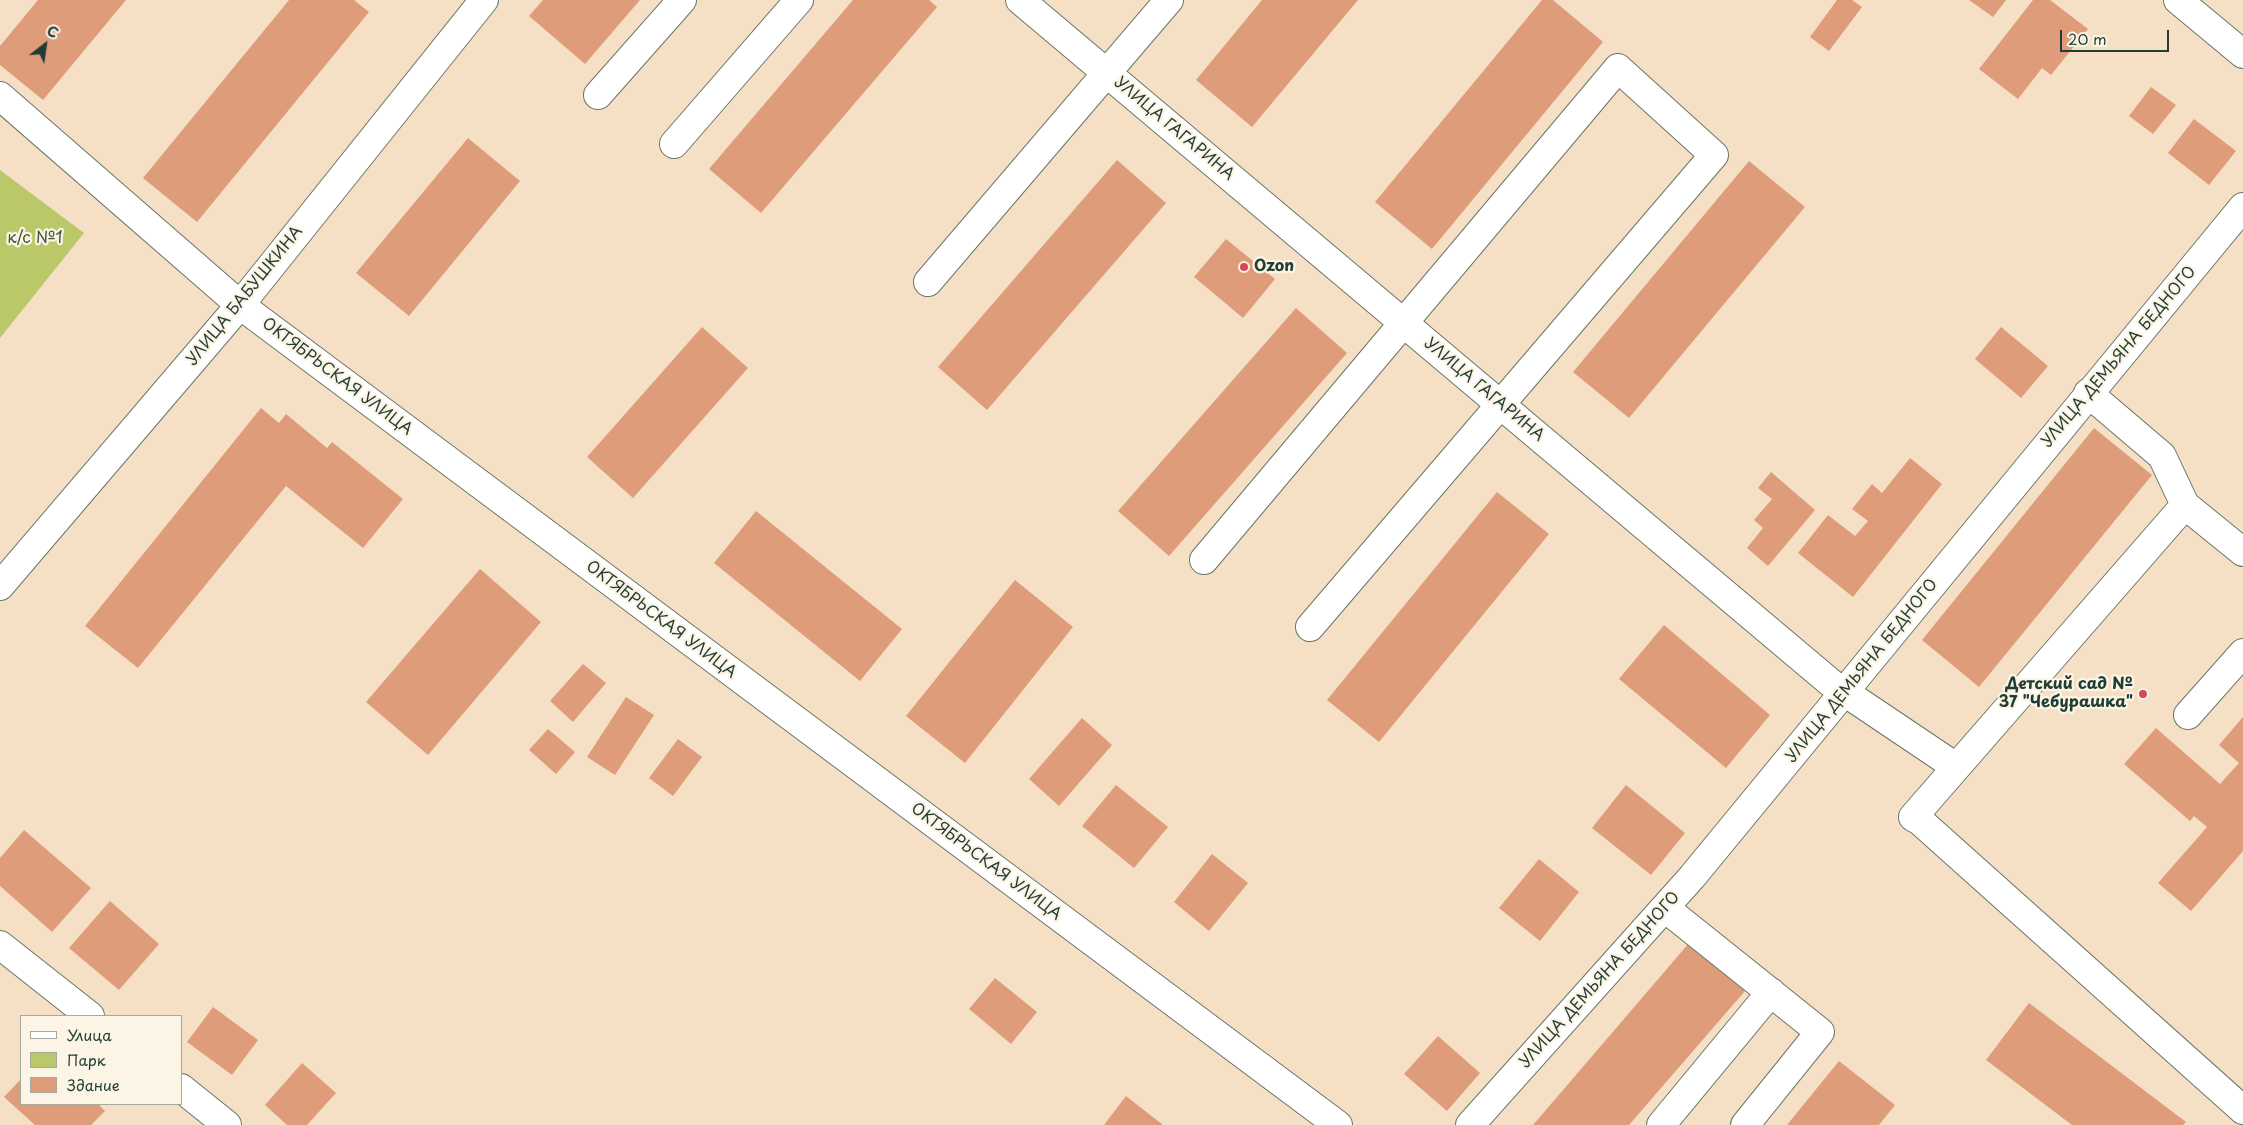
<!DOCTYPE html>
<meta charset="utf-8">
<style>
body{margin:0}
#map{position:relative;width:2243px;height:1125px;overflow:hidden;background:#f5e0c5;font-family:"Playpen Sans",sans-serif}
canvas{display:block}
.legend{position:absolute;left:20px;top:1015px;width:162px;height:90px;box-sizing:border-box;background:#fcf5e5;border:1px solid #a4ab9e;margin:0;padding:6px 9px;list-style:none;font-size:15px;color:#1f3d34}
.legend li{display:flex;align-items:center;gap:10px;height:25px}
.legend b{width:25px;border:1px solid #a4ab9e}
.north{position:absolute;left:20px;top:20px;width:50px;height:50px;-webkit-text-stroke:4px #fcf5e5;paint-order:stroke;rotate:30deg;font-size:14px;font-weight:700;line-height:20px;text-align:center;color:#1f3d34}
.north::after{content:'';display:block;margin:auto;width:18px;height:22px;background:#1f3d34;clip-path:polygon(50% 0,100% 100%,50% 72%,0 100%)}
.scale{position:absolute;left:2060px;top:30px;width:109px;height:22px;box-sizing:border-box;border:2px solid #1f3d34;border-top:0;padding-left:6px;font-size:15px;line-height:18px;white-space:nowrap;color:#1f3d34;-webkit-text-stroke:4px #fcf5e5;paint-order:stroke}
</style>
<div id="map">
<canvas width="2243" height="1125"></canvas>
<ul class="legend">
<li><b style="height:6px;background:#fff"></b>Улица</li>
<li><b style="height:14px;background:#bbc86a"></b>Парк</li>
<li><b style="height:14px;background:#de9c7a"></b>Здание</li>
</ul>
<div class="north">С</div>
<div class="scale">20 m</div>
</div>
<script>
const context = document.querySelector('canvas').getContext('2d');
context.lineJoin = 'round';
function paint(path, color) {
  context.fillStyle = color;
  context.fill(path, 'evenodd');
}
function toPath(rows) {
  const path = new Path2D();
  for (const r of rows) {
    path.moveTo(r[0], r[1]);
    for (let i = 2; i < r.length; i += 2) path.lineTo(r[i], r[i + 1]);
  }
  return path;
}
function trace(path, color, width, dash) {
  context.strokeStyle = color;
  context.lineWidth = width;
  context.lineCap = dash ? 'butt' : 'round';
  context.setLineDash(dash || []);
  context.stroke(path);
}
function drawText(font, color, halo, rows, align = 'center') {
  context.font = font + ' "Playpen Sans",sans-serif';
  context.lineWidth = 4.5;
  context.setLineDash([]);
  context.textBaseline = 'middle';
  context.strokeStyle = halo;
  context.fillStyle = color;
  for (const [text, x, y, turn = 0] of rows) {
    context.save();
    context.translate(x, y);
    context.rotate((+turn || 0) * Math.PI / 180);
    context.textAlign = isNaN(turn) ? turn : align;
    if (halo) context.strokeText(text, 0, 0);
    context.fillText(text, 0, 0);
    context.restore();
  }
}
paint(toPath([
 [0,170,84,233,0,338]
]), '#bbc86a');
paint(toPath([
 [38,0,126,0,43,100,0,65,0,46],
 [289,0,354,0,369,12,197,222,143,178],
 [543,0,640,0,585,64,529,16],
 [853,0,929,0,937,7,761,213,709,169],
 [1262,0,1358,0,1252,127,1196,80],
 [1542,0,1553,0,1603,42,1432,249,1375,202],
 [1837,0,1852,0,1862,7,1829,51,1810,37],
 [1969,0,2006,0,1993,17],
 [2033,0,2050,0,2088,29,2051,75,2042,68,2018,99,1979,69],
 [2151,87,2176,105,2153,134,2129,116],
 [2194,119,2236,151,2209,185,2168,153],
 [468,138,520,181,409,316,356,273],
 [1117,160,1166,203,987,410,938,367],
 [1749,161,1805,207,1629,418,1573,372],
 [1226,239,1275,279,1243,318,1194,277],
 [1296,308,1347,353,1169,556,1118,511],
 [702,327,748,368,633,498,587,457],
 [2001,327,2048,366,2021,398,1975,359],
 [261,408,279,423,286,414,327,448,332,442,403,499,363,548,286,486,138,668,85,626],
 [2094,428,2152,475,1979,687,1922,640],
 [1910,458,1942,484,1853,597,1798,553,1828,515,1855,536,1868,521,1852,509,1872,484,1882,493],
 [1771,472,1815,510,1768,566,1747,548,1763,528,1754,520,1772,499,1758,488],
 [1497,492,1549,534,1379,742,1327,700],
 [756,511,902,629,860,681,714,563],
 [480,569,541,622,428,755,366,702],
 [1015,580,1073,627,965,763,906,716],
 [1664,625,1770,715,1726,768,1619,679],
 [583,664,606,683,573,722,550,701],
 [626,697,654,715,615,775,587,757],
 [2243,717,2243,851,2191,911,2158,883,2207,827,2194,816,2190,821,2124,764,2156,728,2220,784,2239,763,2219,745],
 [1082,718,1112,745,1059,806,1029,779],
 [548,729,575,752,556,774,529,750],
 [678,739,702,757,673,796,649,778],
 [1116,785,1168,827,1134,868,1082,826],
 [1626,785,1685,833,1651,875,1592,828],
 [24,830,91,888,52,932,0,886,0,858],
 [1212,854,1248,883,1209,931,1174,902],
 [1539,859,1579,892,1540,941,1499,908],
 [110,901,159,944,119,990,69,948],
 [1689,943,1745,991,1629,1125,1533,1125],
 [995,978,1037,1012,1011,1044,969,1009],
 [2029,1003,2186,1122,2183,1125,2072,1125,1986,1060],
 [213,1007,258,1040,232,1075,187,1042],
 [1438,1036,1480,1073,1447,1111,1404,1074],
 [1839,1061,1895,1105,1879,1125,1787,1125],
 [302,1063,336,1093,307,1125,287,1125,265,1105],
 [21,1079,21,1104,98,1104,105,1111,91,1125,35,1125,4,1097],
 [1126,1096,1163,1125,1104,1125]
]), '#de9c7a');
const minor = toPath([
 [1020,0,1831,683,1956,767],
 [2178,0,2243,54],
 [598,95,682,0],
 [0,96,240,305,1338,1125],
 [674,144,799,0],
 [928,282,1169,0],
 [2088,393,2162,456,2185,505,2243,552],
 [2185,505,1913,817,1920,821,2243,1110],
 [1204,560,1618,68,1714,155,1310,627],
 [0,586,240,305,484,0],
 [2188,715,2243,653],
 [1665,908,1820,1032,1745,1125],
 [0,945,90,1016],
 [181,1088,227,1125],
 [1470,1125,1692,877,2243,207],
 [1661,1125,1771,992]
]);
trace(minor, '#6a7667', 30);
trace(minor, '#fff', 28);
for (const [x, y, r, color] of [
 [1244,267,5,"#d1495b"],
 [2143,694,5,"#d1495b"]
]) {
  const dot = new Path2D();
  dot.arc(x, y, r, 0, 2 * Math.PI);
  context.fillStyle = color;
  context.fill(dot);
  trace(dot, '#fcf5e5', 2);
}
drawText('16px', '#1f3d34', '#fcf5e5', [
 ["УЛИЦА ГАГАРИНА",1174,129,40],
 ["УЛИЦА БАБУШКИНА",245,296,-51],
 ["УЛИЦА ДЕМЬЯНА БЕДНОГО",2119,357,-50],
 ["ОКТЯБРЬСКАЯ УЛИЦА",337,377,37],
 ["УЛИЦА ГАГАРИНА",1484,390,40],
 ["ОКТЯБРЬСКАЯ УЛИЦА",661,620,37],
 ["УЛИЦА ДЕМЬЯНА БЕДНОГО",1862,671,-51],
 ["ОКТЯБРЬСКАЯ УЛИЦА",986,862,37],
 ["УЛИЦА ДЕМЬЯНА БЕДНОГО",1600,980,-48]
]);
drawText('16px', '#3e593f', '#fcf5e5', [
 ["к/с №1",35,239]
]);
drawText('bold 16px', '#1f3d34', '#fcf5e5', [
 ["Ozon",1254,267],
 ["Детский сад №",2133,685,"right"],
 ["37 \"Чебурашка\"",2133,703,"right"]
], 'left');
</script>
